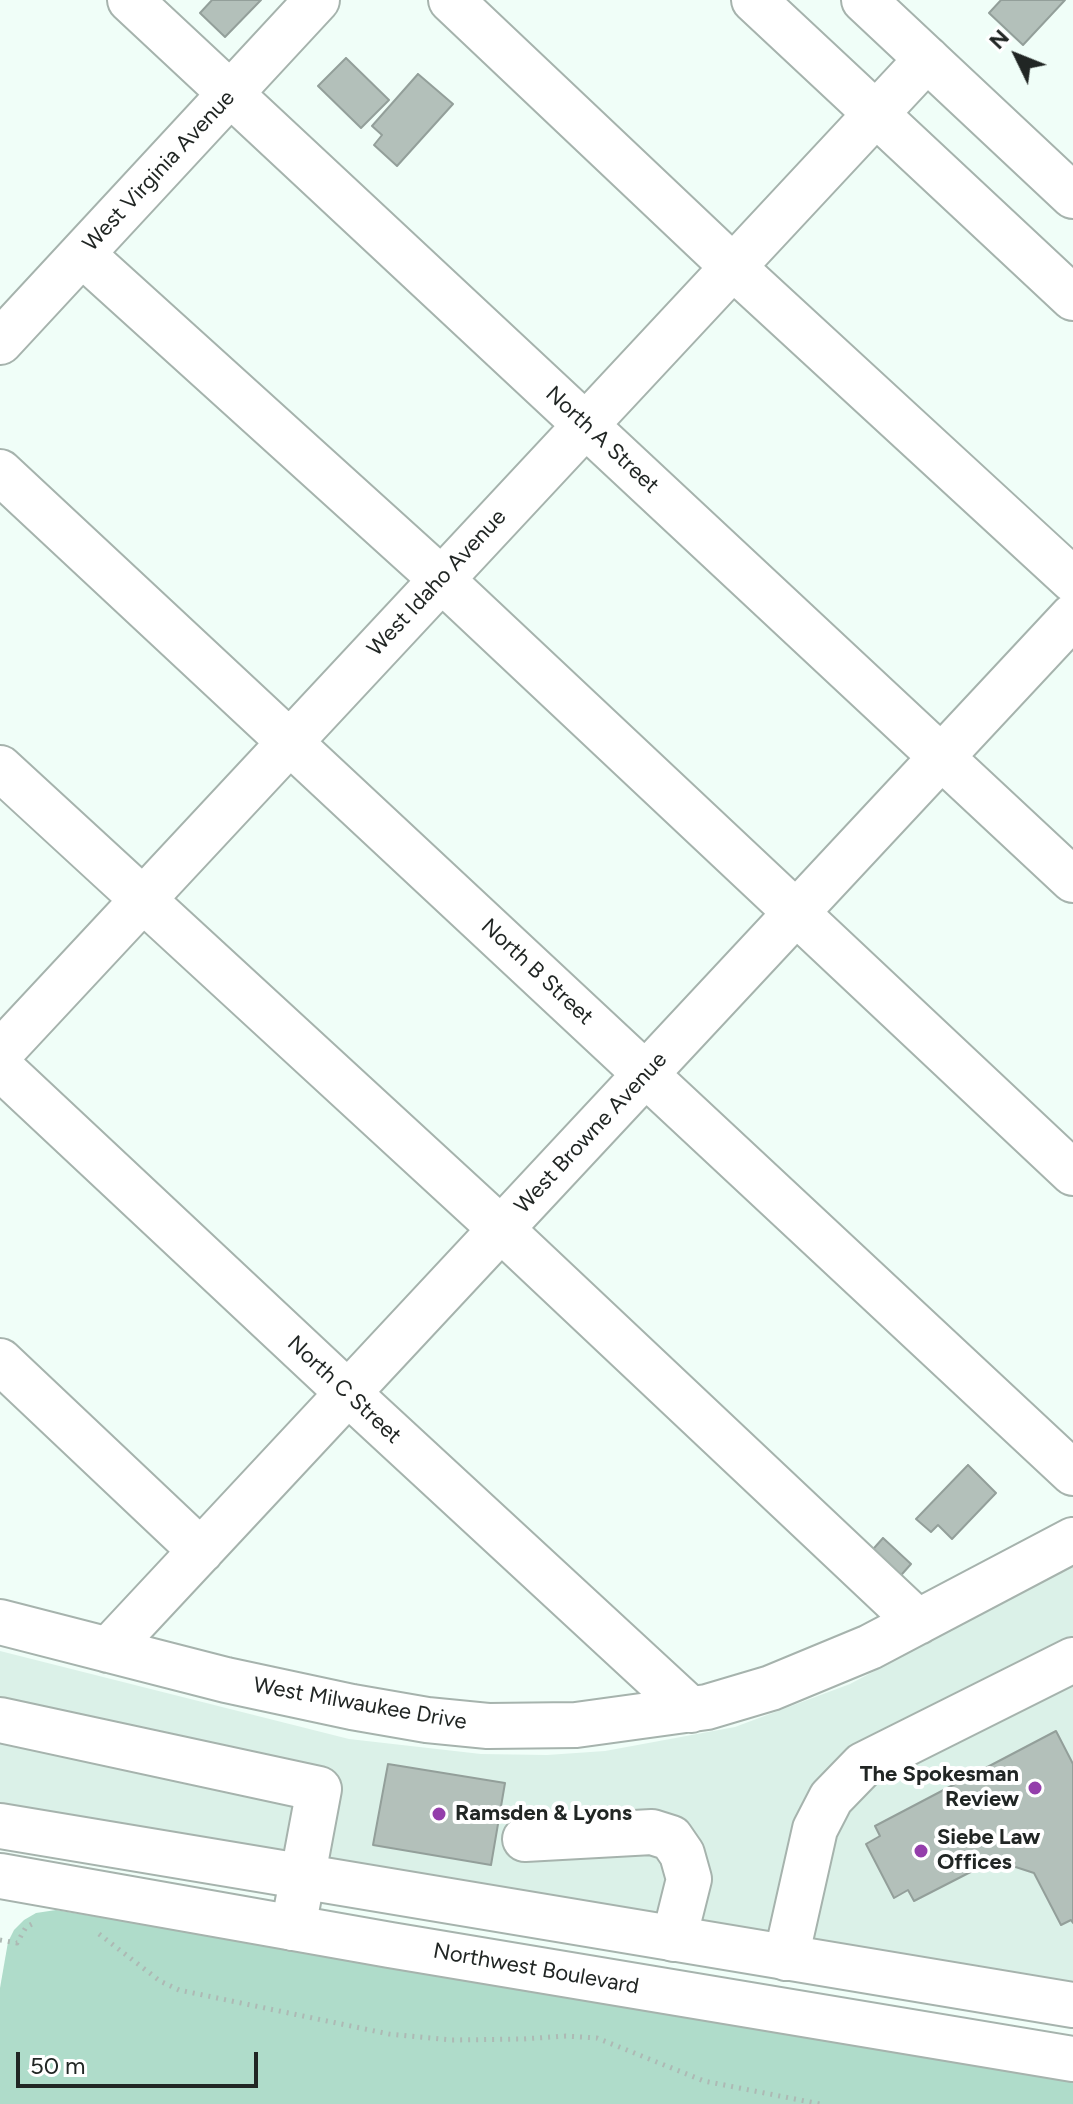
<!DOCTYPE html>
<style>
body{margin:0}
#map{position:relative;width:1073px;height:2104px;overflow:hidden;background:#f0fef8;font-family:Figtree,sans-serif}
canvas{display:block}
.north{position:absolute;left:977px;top:16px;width:80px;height:80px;-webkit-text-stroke:6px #fff;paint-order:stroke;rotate:313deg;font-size:22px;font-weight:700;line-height:32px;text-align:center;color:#212624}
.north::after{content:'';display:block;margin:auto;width:28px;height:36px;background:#212624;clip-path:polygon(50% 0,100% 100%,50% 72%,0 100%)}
.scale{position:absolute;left:16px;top:2052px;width:242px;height:36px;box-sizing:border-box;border:4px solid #212624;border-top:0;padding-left:10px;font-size:24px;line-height:28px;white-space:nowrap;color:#212624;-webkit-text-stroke:6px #fff;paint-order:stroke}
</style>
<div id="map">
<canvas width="1073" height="2104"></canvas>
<div class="north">N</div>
<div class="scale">50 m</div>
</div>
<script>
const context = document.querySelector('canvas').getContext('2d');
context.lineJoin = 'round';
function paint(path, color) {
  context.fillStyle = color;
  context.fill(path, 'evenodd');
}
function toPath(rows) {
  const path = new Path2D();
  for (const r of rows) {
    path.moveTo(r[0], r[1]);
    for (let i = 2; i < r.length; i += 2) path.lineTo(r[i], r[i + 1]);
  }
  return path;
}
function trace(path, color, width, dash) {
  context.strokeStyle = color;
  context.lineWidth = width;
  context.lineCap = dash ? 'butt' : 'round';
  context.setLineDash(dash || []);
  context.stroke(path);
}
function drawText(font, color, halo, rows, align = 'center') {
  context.font = font + ' Figtree,sans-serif';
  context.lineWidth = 8;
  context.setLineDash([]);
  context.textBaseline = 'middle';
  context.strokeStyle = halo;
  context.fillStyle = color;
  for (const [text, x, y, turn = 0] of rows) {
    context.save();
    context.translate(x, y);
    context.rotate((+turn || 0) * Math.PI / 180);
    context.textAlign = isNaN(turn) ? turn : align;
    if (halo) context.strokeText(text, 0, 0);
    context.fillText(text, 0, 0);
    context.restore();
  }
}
paint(toPath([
 [1073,1566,1073,1986,0,1811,0,1651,349,1739,481,1754,547,1755,605,1751,735,1727,850,1684]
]), '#dbf1e8');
paint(toPath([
 [56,1910,1073,2080,1073,2104,0,2104,0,1988,8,1942,14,1930,24,1920,36,1913]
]), '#afdcca');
const building = toPath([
 [212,0,261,0,225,37,200,13,212,0],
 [1001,0,1065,0,1023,45,989,13,1001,0],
 [346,58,389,100,361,128,318,86,346,58],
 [418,74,453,104,397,166,374,145,382,135,372,126,418,74],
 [968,1465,996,1493,952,1539,938,1525,931,1532,916,1519,968,1465],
 [883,1538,911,1564,887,1591,859,1565,883,1538],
 [1056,1731,1073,1764,1073,1923,1071,1920,1061,1925,1034,1873,994,1860,914,1901,908,1890,894,1898,866,1844,880,1836,875,1826,1056,1731],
 [388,1764,505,1783,491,1865,373,1845,388,1764]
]);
paint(building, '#b3c0ba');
trace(building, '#939f9a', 2);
const minor = toPath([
 [130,0,1073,880],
 [451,0,733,267,1073,580],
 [82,254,441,579,1073,1173],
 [0,342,317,0],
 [0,472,1073,1473],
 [0,768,501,1229,918,1622],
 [0,1053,927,59],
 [0,1067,349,1394,691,1710],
 [0,1361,201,1551],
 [0,1622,226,1680,352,1707,427,1720,488,1726,576,1725,707,1707,771,1688,870,1647,1073,1540],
 [108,1650,1073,616],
 [0,1720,319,1789,293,1928],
 [525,1839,652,1832,671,1838,682,1854,689,1879,674,1939],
 [786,1958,815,1829,831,1798,863,1765,1073,1660]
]);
const major = toPath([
 [754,0,1073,298],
 [864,0,1073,196],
 [0,1826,1073,2005],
 [0,1876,390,1945,1073,2059]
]);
trace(minor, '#a6b3ad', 48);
trace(major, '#a6b3ad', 48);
trace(toPath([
 [99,1934,160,1981,179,1990,389,2034,452,2040,523,2039,566,2036,597,2038,704,2081,820,2104],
 [0,1940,17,1943,26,1927,36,1922]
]), '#adb9b4', 5, [2, 6]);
trace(minor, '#fff', 44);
trace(major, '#fff', 44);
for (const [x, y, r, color] of [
 [1035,1788,8,"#943eab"],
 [439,1814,8,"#943eab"],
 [921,1851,8,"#943eab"]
]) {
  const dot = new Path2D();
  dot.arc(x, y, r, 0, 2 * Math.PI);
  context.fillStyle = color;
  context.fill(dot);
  trace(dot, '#fff', 3);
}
drawText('22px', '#212624', '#fff', [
 ["West Virginia Avenue",159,171,-47],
 ["North A Street",602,440,43],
 ["West Idaho Avenue",437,583,-47],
 ["North B Street",537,972,43],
 ["West Browne Avenue",591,1133,-47],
 ["North C Street",344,1390,43],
 ["West Milwaukee Drive",360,1704,10],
 ["Northwest Boulevard",536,1969,10]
]);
drawText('bold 22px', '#212624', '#fff', [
 ["The Spokesman",1019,1775,"right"],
 ["Review",1019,1800,"right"],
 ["Ramsden & Lyons",455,1814],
 ["Siebe Law",937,1838],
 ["Offices",937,1863]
], 'left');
</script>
